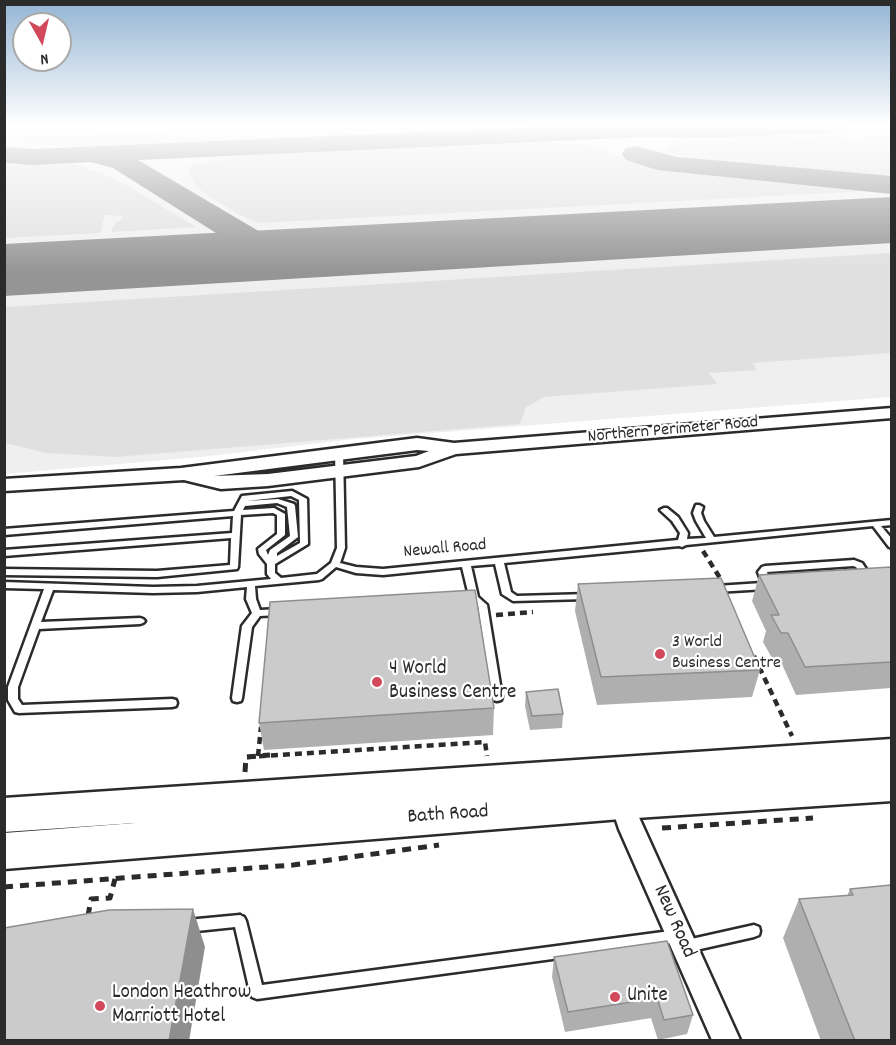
<!DOCTYPE html>
<style>
body{margin:0}
#map{position:relative;width:896px;height:1045px;overflow:hidden;background:#fff;font-family:Dekko,sans-serif}
canvas{display:block}
.frame{position:absolute;inset:0;border:6px solid #2b2b2b;pointer-events:none}
.north{position:absolute;left:12px;top:12px;width:60px;height:60px;box-sizing:border-box;background:#fff;border:2px solid #aaa;border-radius:50%;rotate:172deg;font-size:16px;font-weight:700;line-height:24px;text-align:center;color:#2b2b2b}
.north::after{content:'';display:block;margin:auto;width:21px;height:27px;background:#d1495b;clip-path:polygon(50% 0,100% 100%,50% 72%,0 100%)}
</style>
<div id="map">
<canvas width="896" height="1045"></canvas>
<div class="frame"></div>
<div class="north">N</div>
</div>
<script>
const context = document.querySelector('canvas').getContext('2d');
context.lineJoin = 'round';
function paint(path, color) {
  context.fillStyle = color;
  context.fill(path, 'evenodd');
}
function toPath(rows) {
  const path = new Path2D();
  for (const r of rows) {
    path.moveTo(r[0], r[1]);
    for (let i = 2; i < r.length; i += 2) path.lineTo(r[i], r[i + 1]);
  }
  return path;
}
function trace(path, color, width, dash) {
  context.strokeStyle = color;
  context.lineWidth = width;
  context.lineCap = dash ? 'butt' : 'round';
  context.setLineDash(dash || []);
  context.stroke(path);
}
function drawText(font, color, halo, rows, align = 'center') {
  context.font = font + ' Dekko,sans-serif';
  context.lineWidth = 4.5;
  context.setLineDash([]);
  context.textBaseline = 'middle';
  context.strokeStyle = halo;
  context.fillStyle = color;
  for (const [text, x, y, turn = 0] of rows) {
    context.save();
    context.translate(x, y);
    context.rotate((+turn || 0) * Math.PI / 180);
    context.textAlign = isNaN(turn) ? turn : align;
    if (halo) context.strokeText(text, 0, 0);
    context.fillText(text, 0, 0);
    context.restore();
  }
}
paint(toPath([
 [5,125,891,125,891,397,355,439,200,457,5,474]
]), '#efefef');
paint(toPath([
 [21,125,45,125,30,130,38,132,31,135,94,134,121,130,146,132,198,127,214,129,225,125,408,125,344,136,78,147,24,144,19,138,18,130],
 [891,128,891,133,747,140,840,136,856,139,865,135,891,134,891,178,729,164,686,158,666,150,667,147,677,143,727,137],
 [523,142,584,144,597,147,633,163,663,170,867,191,259,223,238,214,207,195,198,188,189,175,191,165,242,156,362,147],
 [53,164,77,165,101,173,125,184,196,227,111,232,116,222,121,220,123,216,105,215,100,233,5,238,5,165],
 [891,253,891,353,752,363,757,370,709,373,717,384,544,397,526,407,520,424,115,457,46,453,5,443,5,307]
]), '#e0e0e0');
paint(toPath([
 [579,125,853,125,850,130,841,132,708,138,645,137,138,160,267,236,325,246,330,253,325,260,313,263,274,259,243,250,113,168,91,162,34,165,4,163,4,147,34,149,579,125],
 [635,146,678,157,892,176,892,194,657,170,626,160,622,154,626,148,635,146]
]), '#959595');
paint(toPath([
 [892,197,892,243,4,296,4,244,892,197]
]), '#959595');
const service = toPath([
 [336,450,339,450,343,452,345,548,340,563,356,567,383,569,678,540,680,533,672,521,660,510,664,508,667,508,678,517,688,533,687,539,706,538,696,521,693,513,696,505,699,505,703,507,701,513,704,521,714,537,892,520,892,525,881,526,892,539,892,548,889,547,873,526,686,545,682,547,679,546,504,563,511,592,517,596,589,594,591,596,589,598,586,599,513,601,502,594,495,564,471,566,478,597,487,605,502,697,501,700,497,701,493,700,492,697,478,606,467,598,469,596,462,567,383,575,356,573,336,567,322,579,319,580,255,586,256,599,260,610,279,609,282,610,284,612,282,614,279,615,260,616,252,627,242,698,241,701,237,702,233,701,232,698,242,626,252,613,246,599,247,587,197,592,153,593,53,590,41,622,140,618,143,619,145,621,143,623,140,624,39,629,18,687,18,699,22,705,172,699,176,700,177,703,176,706,172,707,19,713,15,712,8,700,8,687,44,589,4,588,4,582,153,587,197,586,271,579,267,574,267,564,259,554,258,549,277,534,277,515,273,513,241,515,238,567,237,569,157,577,4,575,4,569,157,571,230,565,231,538,4,556,4,550,232,533,233,516,4,535,4,529,234,511,242,496,292,491,307,499,308,544,275,564,275,573,281,578,317,574,331,563,337,548,335,452,336,450],
 [291,496,299,500,300,543,277,556,277,553,298,537,295,506,294,504,278,499,247,501,291,496],
 [277,503,287,507,290,536,270,550,268,555,266,550,285,535,285,514,274,508,243,510,245,506,277,503],
 [854,560,862,563,872,578,871,580,865,580,856,567,853,566,767,572,771,585,769,588,766,589,716,592,713,591,712,589,713,587,716,586,762,583,758,572,762,567,765,566,854,560],
 [240,915,244,917,246,921,262,985,678,930,683,932,684,936,683,940,678,942,257,999,252,997,250,992,235,927,187,932,183,930,181,926,183,922,187,920,240,915],
 [754,925,759,927,760,931,759,935,754,937,687,952,682,950,681,946,682,942,687,940,754,925]
]);
const minor = toPath([
 [621,792,629,795,632,802,740,1040,712,1040,619,829,610,802,613,795,621,792]
]);
const tertiary = toPath([
 [892,408,892,418,456,454,419,467,268,486,221,489,184,480,4,491,4,479,181,468,417,438,454,443,892,408],
 [417,450,429,451,416,456,268,474,214,476,417,450]
]);
const trunk = toPath([
 [892,739,892,801,621,819,4,869,4,833,135,823,4,832,4,798,892,739]
]);
trace(service, '#2b2b2b', 5);
trace(minor, '#2b2b2b', 5);
trace(tertiary, '#2b2b2b', 5);
trace(trunk, '#2b2b2b', 5);
trace(toPath([
 [703,551,720,578],
 [496,615,533,612],
 [754,656,792,736],
 [258,756,261,727],
 [247,757,485,742,487,756]
]), '#2b2b2b', 4.5, [7, 5]);
trace(toPath([
 [245,772,246,757,270,755],
 [662,828,813,818],
 [4,887,293,865,439,845],
 [88,916,91,899,110,898,115,879]
]), '#2b2b2b', 5, [9, 7]);
paint(service, '#fff');
paint(minor, '#fff');
paint(tertiary, '#fff');
paint(trunk, '#fff');
paint(toPath([
 [891,567,891,688,796,695,780,660,773,660,763,642,766,631,752,601,759,575],
 [578,584,760,670,752,697,597,705,575,611],
 [526,692,563,714,562,728,530,730,525,706],
 [494,708,493,735,264,750,259,723],
 [891,885,891,1041,821,1041,783,938,799,899,847,896,850,889],
 [667,941,693,1015,687,1034,658,1040,651,1018,565,1032,552,977,554,957]
]), '#afafaf');
paint(toPath([
 [193,909,205,947,189,1041,169,1041]
]), '#8e8e8e');
const building = toPath([
 [891,567,891,662,805,667,788,633,781,633,771,615,779,615,759,575,891,567],
 [721,578,760,670,601,677,578,584,721,578],
 [475,590,494,708,259,723,270,602,475,590],
 [558,689,563,714,532,716,526,692,558,689],
 [891,885,891,1041,855,1041,799,899,853,895,850,889,891,885],
 [193,909,169,1041,4,1041,4,928,109,910,193,909],
 [667,941,693,1015,664,1020,657,998,568,1012,554,957,667,941]
]);
paint(building, '#cbcbcb');
trace(building, '#8e8e8e', 1.5);
const sky = context.createLinearGradient(0, 0, 0, 272);
sky.addColorStop(0, '#94b5d4');
sky.addColorStop(0.46, '#fff');
sky.addColorStop(1, '#ffffff00');
context.fillStyle = sky;
context.fillRect(0, 0, 896, 272);
for (const [x, y, r, color] of [
 [660,654,6,"#d1495b"],
 [377,682,6,"#d1495b"],
 [615,997,6,"#d1495b"],
 [100,1006,6,"#d1495b"]
]) {
  const dot = new Path2D();
  dot.arc(x, y, r, 0, 2 * Math.PI);
  context.fillStyle = color;
  context.fill(dot);
  trace(dot, '#fff', 2);
}
drawText('18px', '#2b2b2b', '#fff', [
 ["Northern Perimeter Road",673,431,-5],
 ["Newall Road",445,550,-5]
]);
drawText('18px', '#2b2b2b', '#fff', [
 ["3 World",672,644],
 ["Business Centre",672,665]
], 'left');
drawText('21px', '#2b2b2b', '#fff', [
 ["4 World",389,670],
 ["Business Centre",389,694],
 ["London Heathrow",112,994],
 ["Marriott Hotel",112,1018],
 ["Unite",627,997]
], 'left');
drawText('21px', '#2b2b2b', '#fff', [
 ["Bath Road",448,816,-4],
 ["New Road",673,922,66]
]);
</script>
